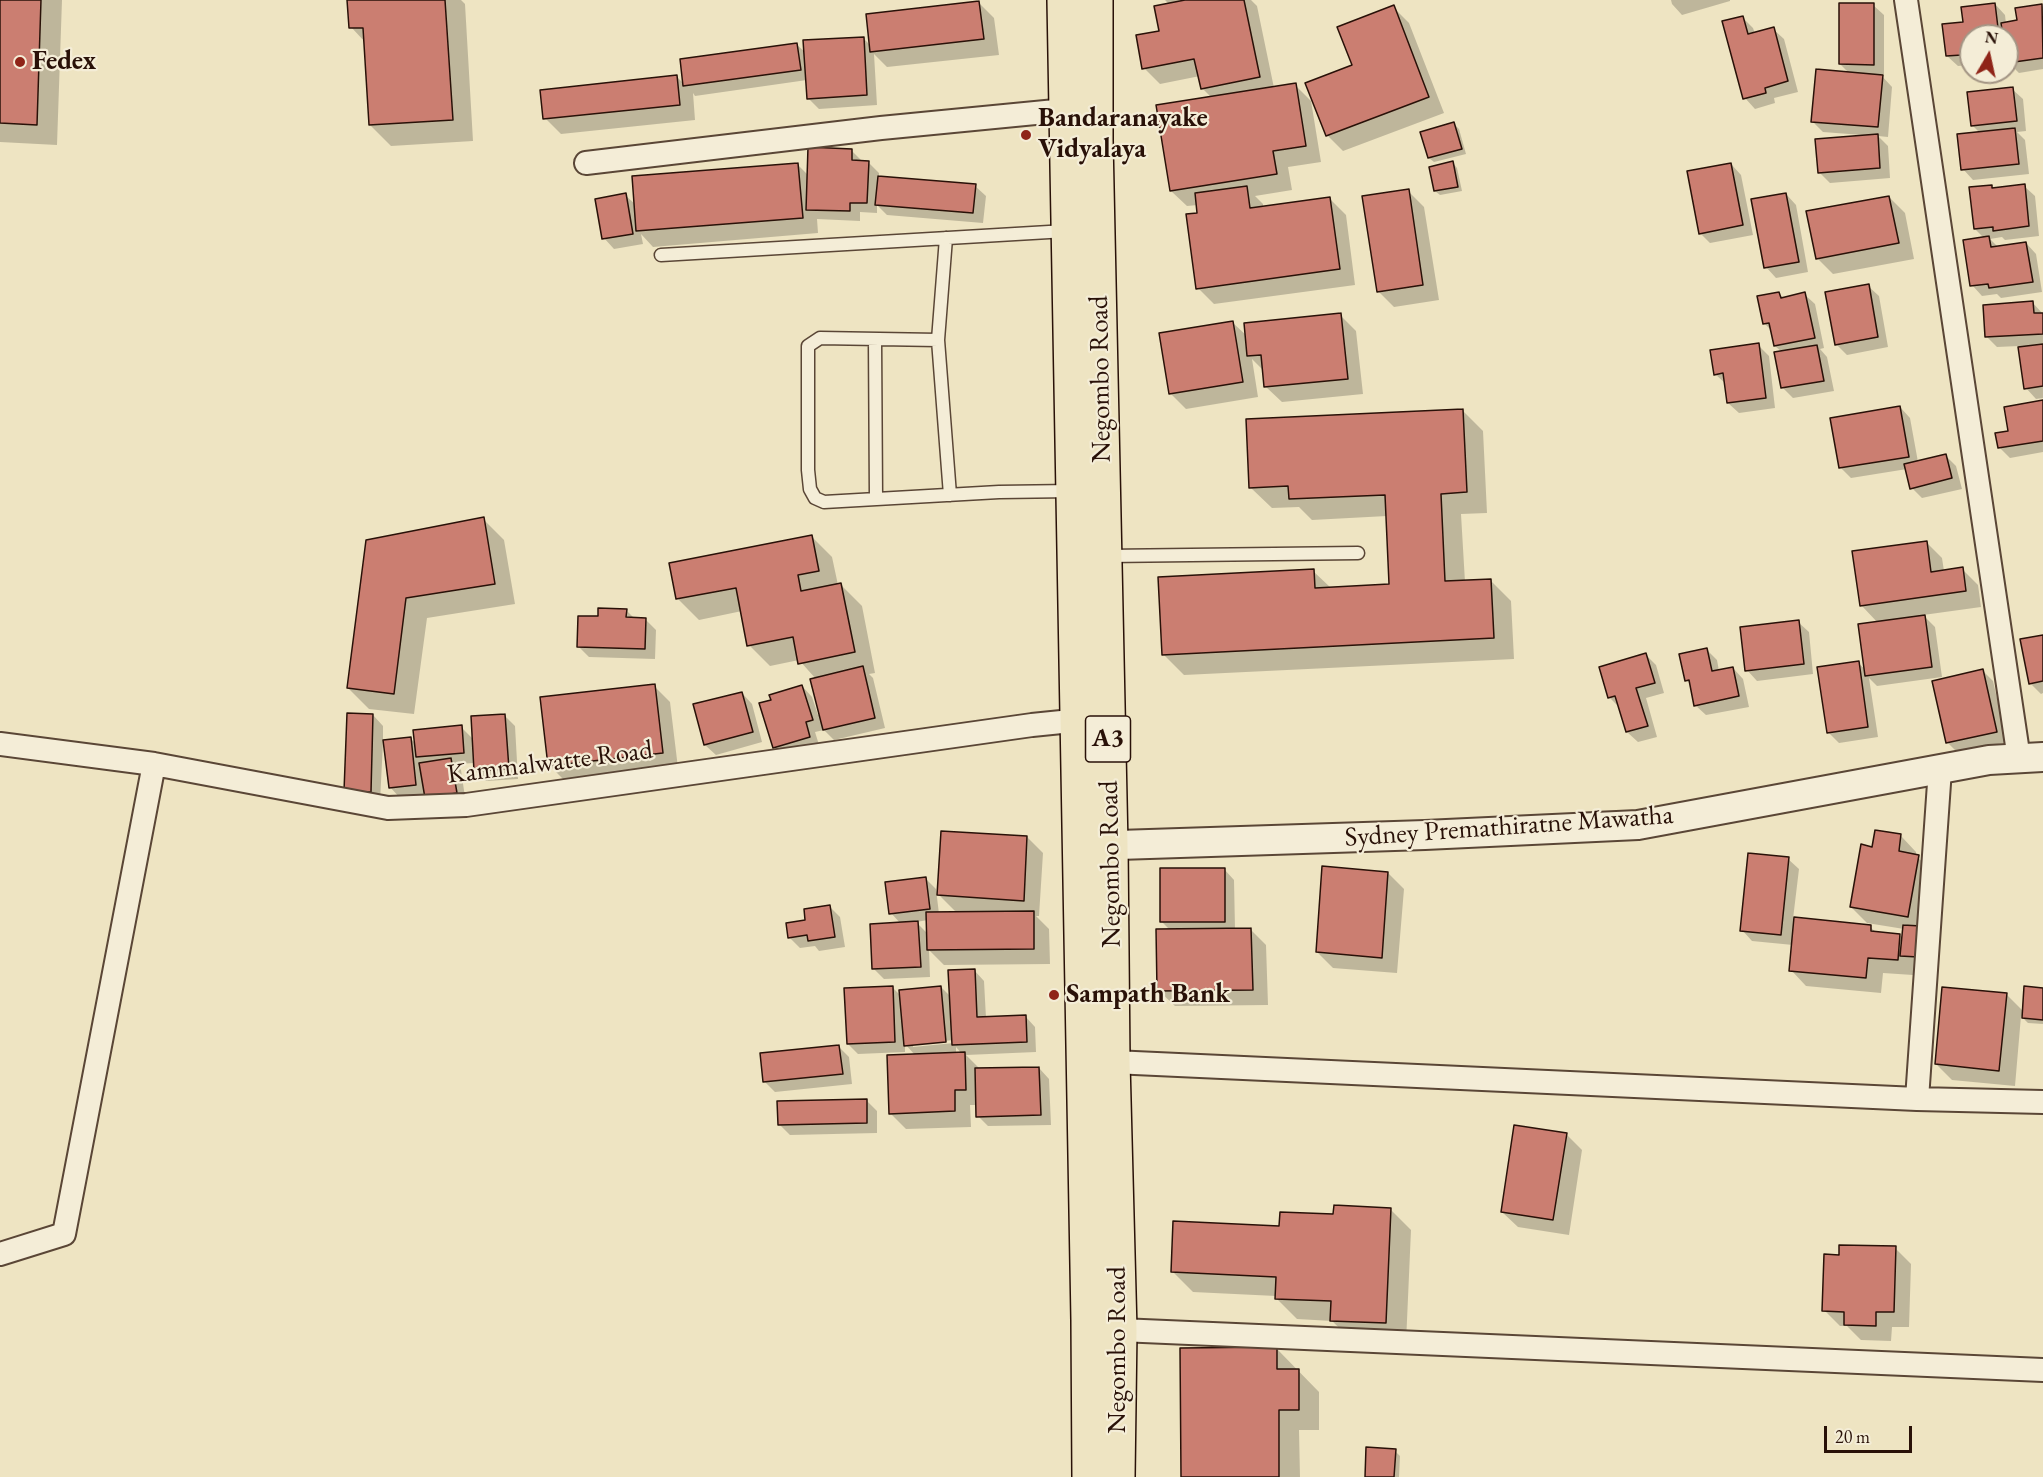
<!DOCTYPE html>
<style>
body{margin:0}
#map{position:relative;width:2043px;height:1477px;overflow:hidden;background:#eee4c2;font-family:"EB Garamond",serif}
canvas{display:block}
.north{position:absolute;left:1959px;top:24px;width:60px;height:60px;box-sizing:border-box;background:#f4edd7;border:2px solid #a39584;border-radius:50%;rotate:9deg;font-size:16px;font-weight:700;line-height:24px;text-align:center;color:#291108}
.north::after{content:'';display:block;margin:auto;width:21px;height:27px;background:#8f2418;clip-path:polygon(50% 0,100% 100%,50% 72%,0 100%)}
.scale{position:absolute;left:1824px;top:1426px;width:88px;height:27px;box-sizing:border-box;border:3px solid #291108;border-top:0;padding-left:8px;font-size:18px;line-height:21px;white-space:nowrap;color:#291108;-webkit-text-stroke:4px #f4edd7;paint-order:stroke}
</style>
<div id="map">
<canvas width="2043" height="1477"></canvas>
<div class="north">N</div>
<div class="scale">20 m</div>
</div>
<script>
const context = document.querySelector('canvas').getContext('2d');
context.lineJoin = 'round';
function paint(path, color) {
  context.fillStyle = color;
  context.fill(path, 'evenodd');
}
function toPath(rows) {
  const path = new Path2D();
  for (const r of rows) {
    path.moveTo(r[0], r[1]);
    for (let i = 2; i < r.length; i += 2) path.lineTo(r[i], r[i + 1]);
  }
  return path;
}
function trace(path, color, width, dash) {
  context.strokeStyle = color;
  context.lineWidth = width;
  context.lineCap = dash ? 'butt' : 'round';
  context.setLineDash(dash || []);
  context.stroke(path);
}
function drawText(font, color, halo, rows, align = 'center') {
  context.font = font + ' "EB Garamond",serif';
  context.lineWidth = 4.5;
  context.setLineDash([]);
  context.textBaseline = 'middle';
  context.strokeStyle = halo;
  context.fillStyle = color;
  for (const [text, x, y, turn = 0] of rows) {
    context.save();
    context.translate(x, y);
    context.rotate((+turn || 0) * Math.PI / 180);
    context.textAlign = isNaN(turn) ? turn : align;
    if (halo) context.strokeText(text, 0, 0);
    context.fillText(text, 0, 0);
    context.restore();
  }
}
paint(toPath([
 [0,0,62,0,57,145,0,142],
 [349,0,461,0,465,4,473,141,391,146,370,125,365,42,351,27],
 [1165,0,1251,0,1257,6,1274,88,1295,85,1311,101,1321,162,1288,167,1292,190,1255,196,1263,204,1263,207,1330,199,1346,215,1355,285,1214,304,1198,288,1198,205,1187,206,1171,191,1212,98,1202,88,1200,76,1160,84,1144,68,1161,32,1170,5],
 [1671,0,1730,0,1730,1,1682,15,1672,4],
 [978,2,994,18,999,55,887,67,874,54,877,105,819,109,808,98,807,80,695,96,693,93,695,120,561,134,545,118,677,77,685,85,796,44,806,53,863,38,871,46],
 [1995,4,2005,15,2006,24,2019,22,2041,5,2043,7,2043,69,2019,73,2010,64,2011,67,2007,68,2007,36,1971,36,1971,68,1969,65,1958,66,1947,56,1964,23],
 [1873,5,1884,15,1884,74,1880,74,1892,87,1888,137,1878,136,1888,146,1890,178,1830,183,1820,173,1862,135,1823,132,1812,121,1850,74,1840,64],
 [1393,7,1409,23,1444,113,1343,151,1327,135,1354,66],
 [1743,18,1753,28,1755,34,1773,29,1784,39,1798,92,1774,98,1775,103,1755,109,1745,98],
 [2012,89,2023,99,2026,131,2017,132,2025,140,2029,174,1973,180,1963,169,1980,133,1972,125],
 [1454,124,1459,129,1466,154,1434,162,1429,158,1422,133],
 [852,151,862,161,868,162,879,173,879,178,975,186,986,196,983,223,887,215,877,205,877,213,860,212,860,221,817,219,818,233,653,247,641,234,643,244,614,249,604,238,625,195,636,205,798,165,809,176],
 [1453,163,1457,168,1462,191,1440,195,1435,191],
 [1731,164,1741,175,1753,235,1710,243,1700,233],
 [1991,186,1994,189,2024,186,2035,196,2039,236,2005,240,2002,237,1990,239,1998,247,2026,243,2036,254,2042,292,2001,298,1997,294,1982,296,1972,285,1985,239,1975,229],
 [1408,191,1424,207,1439,300,1394,307,1378,291],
 [1786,194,1796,205,1808,272,1776,278,1766,267],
 [1889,197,1905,213,1914,259,1833,274,1817,258],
 [1868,286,1879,296,1888,347,1847,355,1836,344],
 [1779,294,1784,298,1804,294,1815,304,1824,348,1820,349,1827,357,1834,391,1793,398,1783,388,1782,352,1775,346,1772,331,1765,324],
 [2032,302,2043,314,2043,398,2036,399,2026,388,2019,346,1997,347,1987,337],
 [1340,315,1356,331,1363,394,1282,402,1266,387,1264,371,1252,359,1258,397,1186,409,1170,393,1233,323,1247,336],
 [1758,345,1769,356,1775,408,1739,413,1728,403,1726,384,1715,374],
 [2043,402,2043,452,2010,458,1999,447,2010,432],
 [1900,407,1910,418,1918,462,1946,456,1956,466,1962,489,1922,498,1912,488,1907,469,1851,478,1841,468],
 [1462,410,1483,431,1487,513,1461,514,1465,582,1490,580,1511,601,1514,659,1184,675,1163,654,1313,571,1331,588,1391,586,1387,516,1312,520,1299,507,1272,508,1251,488],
 [483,519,504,540,515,604,427,618,414,714,369,709,348,688,367,541],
 [811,536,832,557,838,585,841,585,862,606,875,673,869,674,873,678,885,728,834,740,824,730,815,732,820,748,785,758,774,747,772,701,802,686,812,697,818,715,820,714,816,679,799,660,770,666,749,645,742,611,699,620,678,599],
 [1926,542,1942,558,1944,571,1962,569,1978,585,1981,607,1923,615,1935,627,1942,677,1877,686,1869,678,1878,737,1839,743,1829,733,1858,663,1866,670,1878,623,1862,606],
 [626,610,635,619,645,619,656,630,655,659,589,657,578,646,599,618],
 [1798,622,1809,632,1813,674,1757,681,1747,670],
 [2043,636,2043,693,2041,694,2030,683],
 [1707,650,1717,660,1719,671,1733,668,1743,679,1749,707,1706,715,1695,705,1692,685,1687,681,1681,655],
 [1645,654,1656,665,1664,693,1646,698,1657,737,1638,742,1627,732,1620,708,1609,697],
 [1983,671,1993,681,2007,742,1958,753,1947,742],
 [654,686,670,702,678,768,565,781,549,765],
 [742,693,752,704,762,742,716,755,705,745],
 [373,715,383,726,383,741,410,738,416,744,461,727,473,739,505,716,515,726,518,779,486,781,475,771,475,763,455,764,461,770,466,804,426,795,400,798,390,787,384,742,383,742,380,802,356,800],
 [1901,836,1916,852,1916,856,1934,872,1923,961,1915,961,1913,975,1883,973,1881,993,1806,986,1791,970,1793,945,1752,941,1742,930,1788,859,1799,869,1793,919,1870,927,1877,933,1900,935,1903,939,1904,929,1867,923,1851,907,1873,848],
 [1027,837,1043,853,1039,916,1036,916,1049,929,1050,964,944,965,929,950,930,977,884,979,874,969,901,924,891,913,925,878,936,889,939,914,957,913,939,895],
 [928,920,928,934,916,922],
 [1224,869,1234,880,1235,929,1250,929,1266,945,1268,1005,1175,1006,1159,991,1170,930,1162,922],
 [1388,873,1404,889,1397,973,1333,968,1317,952],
 [830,907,840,917,845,947,819,951,815,946,800,948,789,937],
 [974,970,984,981,986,1018,1025,1016,1035,1027,1036,1052,966,1055,981,1070,1039,1068,1049,1079,1051,1125,988,1126,978,1116,977,1105,970,1105,971,1127,906,1129,890,1113,915,1055,905,1044,905,1052,858,1054,848,1044,892,987,901,996,941,987,951,997],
 [954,1040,954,1043,913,1047,913,1044],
 [956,1047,962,1054,956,1054],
 [2043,989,2043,1024,2028,1023,2021,1016,2015,1086,1952,1080,1936,1064,2006,994,2024,1012],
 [839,1047,849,1057,852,1084,775,1092,765,1082],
 [867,1101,877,1111,877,1133,790,1135,779,1124],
 [1566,1134,1582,1150,1569,1235,1518,1227,1502,1212],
 [1390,1209,1411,1230,1406,1343,1353,1341,1332,1321,1297,1319,1276,1298,1276,1296,1193,1292,1172,1271,1280,1227,1334,1216],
 [1895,1248,1911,1264,1909,1327,1892,1327,1891,1341,1861,1340,1847,1326,1840,1326,1824,1310,1840,1256],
 [1277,1349,1319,1392,1319,1430,1299,1430,1300,1477,1183,1477],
 [1395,1451,1400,1456,1399,1477,1366,1477]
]), '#0003');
const building = toPath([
 [0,0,41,0,37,125,0,123,0,0],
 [347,0,445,0,453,120,369,125,363,28,349,28,347,0],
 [1185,0,1244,0,1260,77,1201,89,1194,59,1142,69,1136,35,1159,31,1154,6,1185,0],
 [979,1,984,39,870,52,866,14,979,1],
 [1839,3,1874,3,1874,65,1839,64,1839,3],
 [1995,3,1999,36,1971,36,1971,60,1962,61,1962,55,1946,56,1942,24,1963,22,1961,7,1995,3],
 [2042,4,2043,58,2007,63,2007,36,2003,36,2001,23,2017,20,2015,8,2042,4],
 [1394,5,1429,97,1326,136,1305,83,1352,65,1337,27,1394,5],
 [1743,16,1748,34,1774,27,1788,81,1765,88,1766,93,1743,99,1722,21,1743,16],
 [864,37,867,95,807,99,803,40,864,37],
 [797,43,801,70,683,86,680,59,797,43],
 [1816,69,1883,75,1878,127,1811,122,1816,69],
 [677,75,680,105,543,119,540,90,677,75],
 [1296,83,1306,146,1273,151,1277,174,1170,191,1156,105,1296,83],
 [2013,87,2017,121,1971,126,1967,92,2013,87],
 [1454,122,1462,149,1428,158,1420,132,1454,122],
 [2015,128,2019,164,1961,170,1957,134,2015,128],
 [1878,134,1880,168,1818,173,1815,139,1878,134],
 [808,147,852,149,852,160,869,161,867,203,850,203,850,211,806,210,808,147],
 [1453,161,1458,187,1434,191,1429,167,1453,161],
 [798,163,803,218,636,231,632,176,798,163],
 [1731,163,1743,225,1699,234,1687,171,1731,163],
 [878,176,976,184,973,213,875,205,878,176],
 [2025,184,2029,226,1993,231,1993,227,1974,229,1969,187,1992,185,1992,188,2025,184],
 [1247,186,1250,208,1330,197,1340,269,1196,289,1186,214,1197,213,1195,193,1247,186],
 [1409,189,1423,285,1377,292,1362,196,1409,189],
 [626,193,633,234,602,239,595,199,626,193],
 [1786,193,1799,262,1764,268,1751,199,1786,193],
 [1889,196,1899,243,1816,259,1806,211,1889,196],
 [1989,236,1991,247,2026,242,2033,282,1989,288,1988,284,1970,286,1963,240,1989,236],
 [1869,284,1878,337,1835,345,1825,292,1869,284],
 [1779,292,1781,298,1805,292,1815,338,1774,346,1769,323,1763,324,1757,296,1779,292],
 [2033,301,2034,313,2043,313,2043,334,1985,337,1983,305,2033,301],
 [1341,313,1348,379,1264,387,1261,355,1247,356,1244,323,1341,313],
 [1233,321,1243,382,1169,394,1159,333,1233,321],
 [1759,343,1766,398,1727,403,1723,373,1714,375,1710,350,1759,343],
 [2043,344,2043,386,2024,389,2018,347,2043,344],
 [1817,345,1824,381,1781,388,1774,352,1817,345],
 [2043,400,2043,441,1998,448,1995,433,2008,431,2004,407,2043,400],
 [1900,406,1909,457,1839,468,1830,418,1900,406],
 [1463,409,1467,492,1441,494,1445,581,1491,579,1494,638,1162,655,1158,577,1314,569,1315,588,1389,584,1385,495,1289,499,1288,486,1249,488,1246,419,1463,409],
 [1946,454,1952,478,1910,489,1904,464,1946,454],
 [484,517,495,584,406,598,394,694,347,688,366,540,484,517],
 [812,535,819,571,798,575,801,591,841,583,855,652,798,664,793,637,747,646,736,588,676,599,669,563,812,535],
 [1927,541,1931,572,1963,567,1966,591,1860,606,1852,551,1927,541],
 [598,608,627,609,626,617,646,618,645,649,577,647,578,616,598,616,598,608],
 [1925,615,1932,667,1865,676,1858,624,1925,615],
 [1799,620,1804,664,1745,671,1740,627,1799,620],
 [2043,635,2043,681,2029,684,2020,639,2043,635],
 [1707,648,1712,671,1733,667,1739,696,1694,706,1689,680,1685,681,1679,654,1707,648],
 [1646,653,1655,683,1636,688,1648,726,1626,732,1615,696,1608,698,1599,667,1646,653],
 [1859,661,1868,727,1827,733,1817,667,1859,661],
 [863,666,875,718,823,730,810,679,863,666],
 [1983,669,1997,732,1946,743,1932,681,1983,669],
 [655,684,663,753,548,766,540,697,655,684],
 [802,685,813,720,806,722,810,737,773,748,759,703,771,700,769,695,802,685],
 [742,692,753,732,704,745,693,704,742,692],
 [347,713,373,714,371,792,344,791,347,713],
 [505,714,509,769,474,771,471,716,505,714],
 [462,725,464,753,416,757,413,730,462,725],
 [411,737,416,785,389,788,383,740,411,737],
 [451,758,457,793,425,798,419,763,451,758],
 [1875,830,1901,834,1899,851,1919,855,1908,917,1850,907,1861,844,1872,847,1875,830],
 [941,831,1027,836,1024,901,937,895,941,831],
 [1748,853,1789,857,1781,935,1740,931,1748,853],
 [1322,866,1388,872,1382,958,1316,952,1322,866],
 [1160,868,1225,868,1225,922,1160,922,1160,868],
 [926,877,930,909,889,914,885,882,926,877],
 [830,905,835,937,808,941,807,935,788,938,786,923,805,920,804,909,830,905],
 [1034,911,1034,949,927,950,926,912,1034,911],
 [1794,917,1871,925,1871,931,1900,934,1898,960,1868,958,1866,978,1789,971,1794,917],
 [918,921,921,967,872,969,870,924,918,921],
 [1903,925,1921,926,1918,957,1900,956,1903,925],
 [1251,928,1253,990,1157,991,1156,929,1251,928],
 [975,969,977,1017,1026,1015,1027,1042,952,1045,948,970,975,969],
 [893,986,895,1042,847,1044,844,988,893,986],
 [941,986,946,1042,904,1046,899,990,941,986],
 [2024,986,2043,988,2043,1020,2022,1018,2024,986],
 [1942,987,2007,993,1999,1071,1935,1064,1942,987],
 [839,1045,843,1074,763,1082,760,1053,839,1045],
 [965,1052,966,1090,955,1090,955,1111,889,1114,887,1055,965,1052],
 [1039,1067,1041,1115,976,1117,975,1068,1039,1067],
 [867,1099,867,1123,778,1125,777,1101,867,1099],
 [1514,1125,1567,1133,1553,1220,1501,1212,1514,1125],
 [1334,1205,1391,1208,1386,1323,1330,1321,1331,1301,1275,1299,1276,1277,1171,1272,1173,1221,1279,1226,1280,1212,1333,1214,1334,1205],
 [1839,1245,1896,1246,1894,1312,1876,1312,1876,1326,1844,1325,1844,1312,1822,1311,1824,1254,1839,1255,1839,1245],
 [1277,1347,1277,1369,1299,1369,1299,1410,1279,1410,1279,1477,1181,1477,1180,1348,1277,1347],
 [1366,1447,1396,1449,1394,1477,1365,1477,1366,1447]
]);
paint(building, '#cb7e71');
trace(building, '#291108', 1.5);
const service = toPath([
 [946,238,938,340,950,495],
 [661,255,1066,231],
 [875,339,876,499],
 [938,340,820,338,808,346,808,470,810,489,815,498,824,502,999,492,1072,491],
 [1107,556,1358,553]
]);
const minor = toPath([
 [1906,0,2019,759],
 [586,163,881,128,1066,110],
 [0,744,154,764,388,808,466,805,1032,725,1091,719],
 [1113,1062,1917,1099,2043,1102],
 [1917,1099,1940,769],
 [0,1254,64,1234,154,764],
 [1120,1330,2043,1370]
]);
const tertiary = toPath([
 [1088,846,1425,835,1638,825,1989,760,2043,757]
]);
const trunk = toPath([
 [1064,0,1088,1320,1089,1477],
 [1096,0,1096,140,1111,845,1113,1062,1120,1330,1118,1477]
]);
trace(service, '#5a4636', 15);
trace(minor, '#5a4636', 26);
trace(tertiary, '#5a4636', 32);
trace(trunk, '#291108', 36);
trace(service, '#f4edd7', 12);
trace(minor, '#f4edd7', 22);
trace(tertiary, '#f4edd7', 28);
trace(trunk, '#eee4c2', 33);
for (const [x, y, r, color] of [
 [20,62,6,"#8f2418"],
 [1026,135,6,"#8f2418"],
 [1054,995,6,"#8f2418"]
]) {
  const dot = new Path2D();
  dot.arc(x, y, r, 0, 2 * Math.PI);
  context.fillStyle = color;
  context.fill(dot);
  trace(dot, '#f4edd7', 2);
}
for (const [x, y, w] of [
 [1108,739,45]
]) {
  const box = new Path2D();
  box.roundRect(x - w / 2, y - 23, w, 46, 4.5);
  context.fillStyle = '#f4edd7';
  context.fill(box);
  trace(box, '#291108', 1.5);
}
drawText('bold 26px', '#291108', null, [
 ["A3",1108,739]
]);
drawText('bold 27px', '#291108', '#f4edd7', [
 ["Fedex",32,62],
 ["Bandaranayake",1038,119],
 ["Vidyalaya",1038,150],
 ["Sampath Bank",1066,995]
], 'left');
drawText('27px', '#291108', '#f4edd7', [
 ["Negombo Road",1101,379,-91],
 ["Kammalwatte Road",550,763,-7],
 ["Sydney Premathiratne Mawatha",1509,827,-4],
 ["Negombo Road",1111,864,-91],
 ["Negombo Road",1118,1350,-90]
]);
</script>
